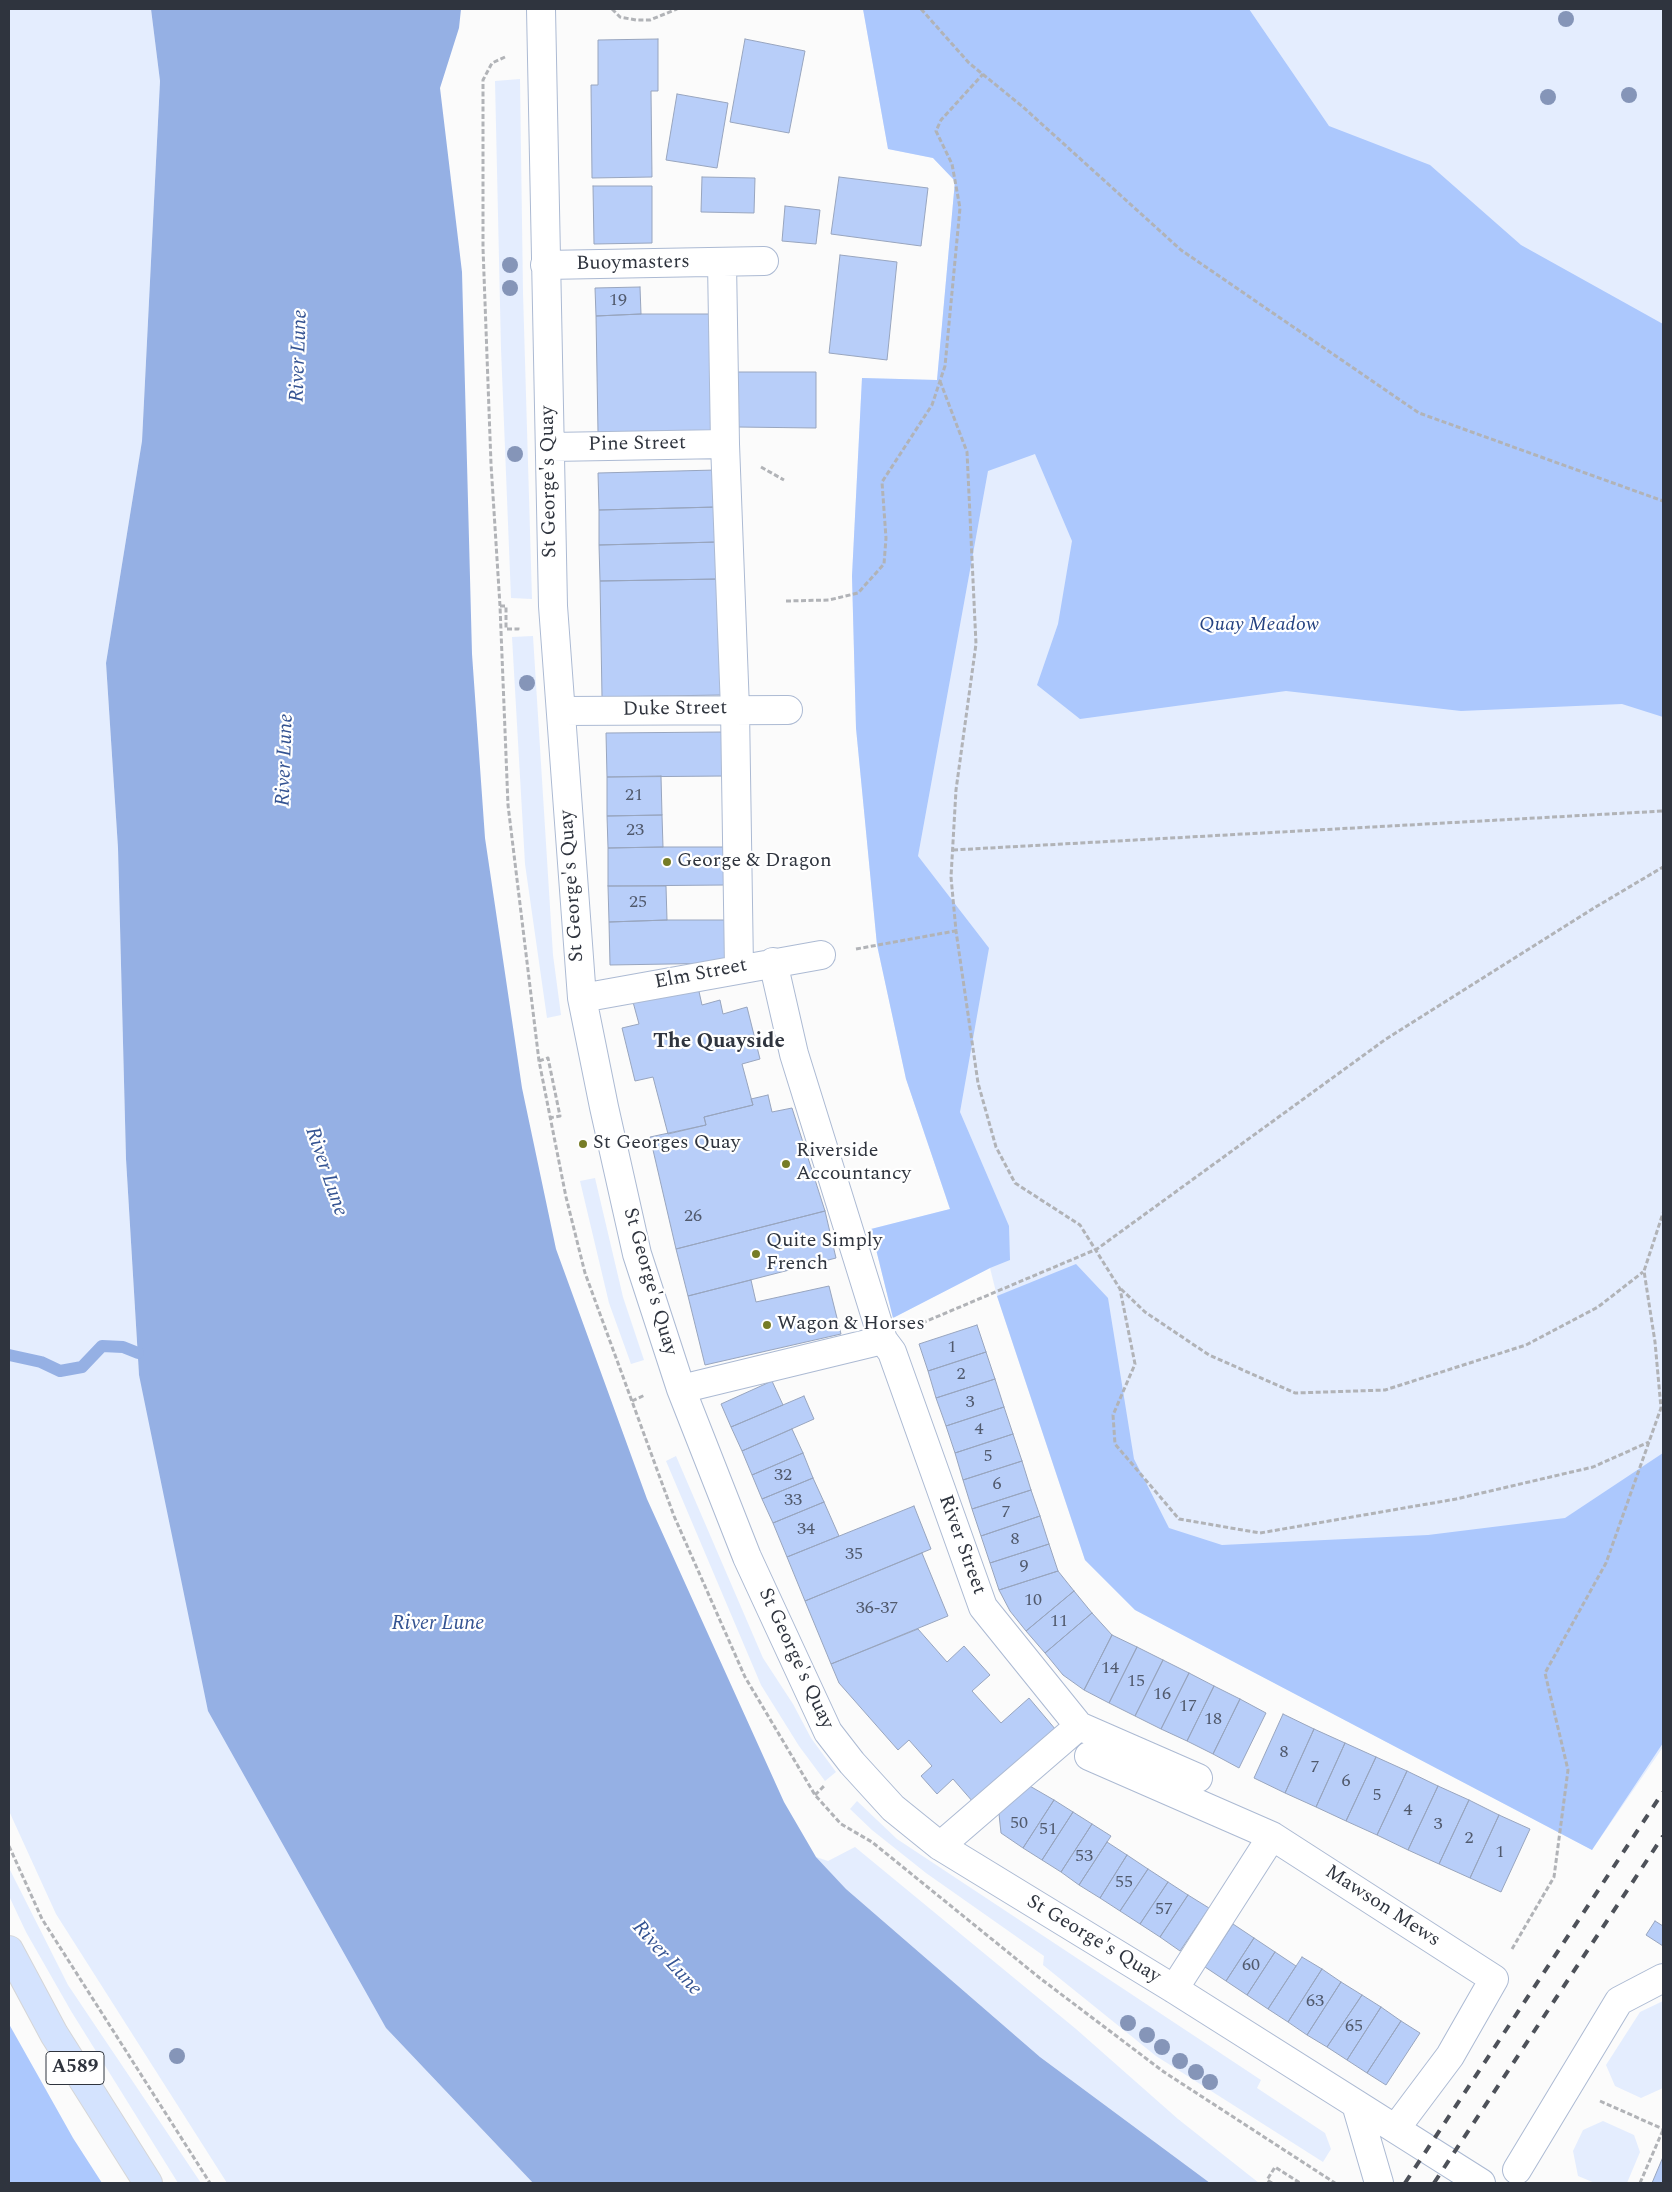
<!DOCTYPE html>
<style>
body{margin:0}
#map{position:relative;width:1672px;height:2192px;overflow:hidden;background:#fbfbfb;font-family:Spectral,serif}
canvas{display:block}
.frame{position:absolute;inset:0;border:10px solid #2f343e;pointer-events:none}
</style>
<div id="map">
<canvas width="1672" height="2192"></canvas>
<div class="frame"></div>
</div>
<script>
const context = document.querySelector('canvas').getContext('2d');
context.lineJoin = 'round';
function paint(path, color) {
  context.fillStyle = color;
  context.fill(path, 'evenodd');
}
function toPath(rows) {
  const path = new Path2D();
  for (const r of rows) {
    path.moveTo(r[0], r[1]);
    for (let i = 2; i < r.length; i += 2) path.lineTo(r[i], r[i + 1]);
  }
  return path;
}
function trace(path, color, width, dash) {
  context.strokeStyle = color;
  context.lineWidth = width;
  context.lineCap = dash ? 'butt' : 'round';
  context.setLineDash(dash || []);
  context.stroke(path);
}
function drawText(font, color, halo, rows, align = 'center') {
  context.font = font + ' Spectral,serif';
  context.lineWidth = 4.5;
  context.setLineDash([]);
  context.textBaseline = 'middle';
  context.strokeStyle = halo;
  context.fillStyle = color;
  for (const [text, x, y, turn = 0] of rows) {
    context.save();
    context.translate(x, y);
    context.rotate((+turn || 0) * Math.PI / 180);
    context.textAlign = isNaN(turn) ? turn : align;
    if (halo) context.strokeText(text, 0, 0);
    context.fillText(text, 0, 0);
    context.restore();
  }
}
paint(toPath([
 [9,9,151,9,160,81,142,441,106,663,118,848,126,1159,139,1375,386,2028,533,2183,227,2183,56,1914,9,1811],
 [863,9,1663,9,1663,1747,1592,1850,1135,1610,1085,1560,997,1296,990,1268,893,1318,871,1229,950,1209,906,1079,877,945,856,728,852,576,862,378,937,380,955,181,933,158,888,149],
 [520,79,523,293,532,599,511,598,501,349,495,81],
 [533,636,553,955,561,1015,547,1018,525,864,512,637],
 [595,1178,623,1297,644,1360,631,1364,609,1303,580,1181],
 [676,1456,763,1658,793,1704,811,1738,836,1772,825,1781,799,1746,761,1685,666,1461],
 [857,1801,897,1839,1261,2080,1257,2088,1325,2133,1331,2149,1323,2162,1156,2056,1043,1965,1044,1956,926,1873,872,1830,850,1809],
 [855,1847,1076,2029,1178,2119,1259,2183,1210,2183,1040,2057,846,1889,816,1857,828,1861],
 [9,1868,68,1985,201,2183,178,2183,71,2011,26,1932,9,1896],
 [1663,2001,1663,2088,1641,2098,1615,2086,1606,2065,1640,2012],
 [1603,2121,1634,2135,1640,2152,1627,2183,1595,2183,1578,2176,1573,2151,1583,2130]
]), '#e4edfe');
paint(toPath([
 [863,9,1249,9,1329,126,1430,165,1521,245,1663,324,1663,717,1622,704,1461,711,1286,691,1080,719,1037,685,1058,624,1072,541,1035,454,988,471,918,856,989,948,960,1112,1009,1226,1010,1260,990,1268,893,1318,871,1229,950,1209,906,1079,877,945,856,728,852,576,862,378,937,380,955,181,933,158,888,149],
 [1076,1264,1108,1298,1134,1459,1169,1528,1222,1545,1428,1535,1565,1518,1663,1453,1663,1743,1592,1850,1135,1610,1085,1560,997,1296],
 [9,2024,73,2138,102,2183,9,2183]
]), '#acc8fd');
paint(toPath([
 [151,9,461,9,459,28,440,88,462,272,472,654,485,838,522,1088,556,1249,647,1499,784,1802,816,1857,846,1889,1040,2057,1210,2183,533,2183,386,2028,208,1711,139,1375,126,1159,118,848,106,663,142,441,160,81]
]), '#95b0e4');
trace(toPath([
 [9,1355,41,1362,60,1371,82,1367,102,1346,123,1347,138,1353]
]), '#95b0e4', 12);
const building = toPath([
 [658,39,658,91,651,91,652,177,592,178,591,85,598,85,598,40,658,39],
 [745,39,805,51,789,133,730,122,745,39],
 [677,94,728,103,717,168,666,160,677,94],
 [702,177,755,178,754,213,701,212,702,177],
 [839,177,928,188,921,246,831,234,839,177],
 [593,186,652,186,652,243,594,244,593,186],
 [785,206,820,210,816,244,782,241,785,206],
 [840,255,897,262,887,360,829,353,840,255],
 [640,287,641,314,596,316,595,288,640,287],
 [641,314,714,314,716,431,598,432,596,316,641,314],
 [737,372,816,372,816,428,737,427,737,372],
 [716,470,717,507,599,510,598,473,716,470],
 [717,507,718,542,599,545,599,510,717,507],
 [718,542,719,579,600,581,599,545,718,542],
 [719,579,721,695,602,697,600,581,719,579],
 [724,732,725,776,607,777,606,733,724,732],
 [661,776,662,815,607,816,607,777,661,776],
 [662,815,663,847,608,848,607,816,662,815],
 [663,847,726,847,726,885,608,886,608,848,663,847],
 [608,886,666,886,667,920,609,922,608,886],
 [667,920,728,920,729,963,610,965,609,922,667,920],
 [698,987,702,1005,720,1000,723,1014,747,1007,760,1059,742,1064,753,1105,704,1117,706,1125,668,1134,653,1077,635,1081,622,1028,639,1024,633,1002,698,987],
 [768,1095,772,1112,792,1108,825,1211,676,1249,650,1137,706,1125,704,1117,753,1105,751,1099,768,1095],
 [825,1211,836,1258,688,1296,676,1249,825,1211],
 [751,1280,756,1302,829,1286,841,1334,705,1365,688,1296,751,1280],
 [977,1325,986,1352,928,1371,919,1344,977,1325],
 [986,1352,995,1379,936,1398,928,1371,986,1352],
 [995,1379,1004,1407,946,1426,936,1398,995,1379],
 [772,1381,783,1405,731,1427,721,1404,772,1381],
 [804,1396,814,1419,742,1451,731,1427,804,1396],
 [1004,1407,1013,1434,955,1453,946,1426,1004,1407],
 [792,1429,803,1453,752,1475,742,1451,792,1429],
 [1013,1434,1022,1461,963,1480,955,1453,1013,1434],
 [803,1453,813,1478,762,1499,752,1475,803,1453],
 [1022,1461,1031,1490,972,1509,963,1480,1022,1461],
 [813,1478,824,1502,773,1523,762,1499,813,1478],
 [1031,1490,1040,1516,981,1536,972,1509,1031,1490],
 [824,1502,839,1536,787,1557,773,1523,824,1502],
 [914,1506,931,1549,805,1601,787,1557,914,1506],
 [1040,1516,1049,1544,990,1563,981,1536,1040,1516],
 [1049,1544,1058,1571,999,1590,990,1563,1049,1544],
 [922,1553,948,1616,831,1664,805,1601,922,1553],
 [1058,1571,1074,1591,1026,1631,1010,1611,999,1590,1058,1571],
 [1074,1591,1092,1613,1045,1653,1026,1631,1074,1591],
 [1092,1613,1112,1635,1084,1690,1063,1675,1045,1653,1092,1613],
 [918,1629,947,1662,964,1646,990,1675,972,1691,1001,1723,1029,1698,1056,1730,973,1802,953,1779,937,1794,921,1776,932,1766,909,1740,898,1750,839,1683,831,1664,918,1629],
 [1112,1635,1137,1647,1109,1703,1084,1690,1112,1635],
 [1137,1647,1163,1660,1135,1716,1109,1703,1137,1647],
 [1163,1660,1189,1673,1161,1729,1135,1716,1163,1660],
 [1189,1673,1214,1686,1187,1741,1161,1729,1189,1673],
 [1214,1686,1240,1699,1213,1754,1187,1741,1214,1686],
 [1240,1699,1266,1713,1239,1768,1213,1754,1240,1699],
 [1283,1714,1314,1729,1285,1793,1254,1778,1283,1714],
 [1314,1729,1345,1743,1316,1807,1285,1793,1314,1729],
 [1345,1743,1376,1757,1346,1821,1316,1807,1345,1743],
 [1376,1757,1407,1771,1377,1835,1346,1821,1376,1757],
 [1407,1771,1438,1786,1408,1850,1377,1835,1407,1771],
 [1028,1785,1054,1800,1023,1848,1001,1833,999,1814,1028,1785],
 [1438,1786,1469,1800,1439,1864,1408,1850,1438,1786],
 [1054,1800,1073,1812,1042,1860,1023,1848,1054,1800],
 [1469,1800,1499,1815,1470,1878,1439,1864,1469,1800],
 [1073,1812,1092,1824,1061,1872,1042,1860,1073,1812],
 [1499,1815,1530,1829,1501,1892,1470,1878,1499,1815],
 [1092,1824,1111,1836,1079,1885,1061,1872,1092,1824],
 [1107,1842,1127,1855,1100,1898,1079,1885,1107,1842],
 [1127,1855,1148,1869,1120,1911,1100,1898,1127,1855],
 [1148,1869,1168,1882,1140,1924,1120,1911,1148,1869],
 [1168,1882,1188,1895,1160,1937,1140,1924,1168,1882],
 [1188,1895,1209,1908,1180,1951,1160,1937,1188,1895],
 [1655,1921,1663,1926,1663,1946,1646,1935,1655,1921],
 [1233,1924,1254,1938,1226,1981,1205,1967,1233,1924],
 [1254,1938,1275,1952,1247,1995,1226,1981,1254,1938],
 [1275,1952,1296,1966,1268,2009,1247,1995,1275,1952],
 [1302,1957,1322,1969,1288,2022,1268,2009,1302,1957],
 [1322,1969,1341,1982,1307,2035,1288,2022,1322,1969],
 [1341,1982,1362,1995,1327,2047,1307,2035,1341,1982],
 [1362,1995,1381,2007,1347,2060,1327,2047,1362,1995],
 [1381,2007,1401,2021,1367,2073,1347,2060,1381,2007],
 [1401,2021,1420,2033,1386,2085,1367,2073,1401,2021],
 [1663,2157,1663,2183,1652,2183,1663,2157]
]);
paint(building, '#b8cef9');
trace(building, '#98a5be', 1);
const minor = toPath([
 [541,9,553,606,582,998,604,1107,637,1254,681,1389,747,1557,828,1732,852,1763,893,1808,940,1846,1174,1989,1481,2183],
 [722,262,725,444,735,709,739,968],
 [545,265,764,261],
 [550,447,725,444],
 [561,711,788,710],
 [773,962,794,1054,883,1340,892,1352,983,1607,1079,1726,1198,1778],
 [582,998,821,955],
 [681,1389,883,1340],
 [1089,1756,1272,1836],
 [940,1846,1079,1726],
 [1174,1989,1272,1836,1494,1979,1450,2056,1396,2128],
 [1356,2104,1379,2183],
 [1517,2170,1619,2001,1663,1978]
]);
const major = toPath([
 [9,1950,54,2034,148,2183]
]);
trace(minor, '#acbad3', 30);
trace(major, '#d5d6d8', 30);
trace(toPath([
 [612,9,620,17,636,20,650,20,677,9],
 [921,9,969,63,1023,107,1181,250,1419,413,1663,501],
 [505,57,492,63,483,80,483,248,491,464,500,606,508,805,539,1061,566,1197,585,1273,674,1516,745,1677,815,1795,841,1824,872,1842,1041,1979,1164,2072,1335,2183],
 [940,381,967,452,976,644,956,790,951,877,956,931,978,1083,996,1147,1015,1183,1080,1225,1120,1289,1135,1364,1113,1415,1115,1444,1179,1519,1260,1533,1456,1499,1593,1467,1649,1442],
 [761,467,784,480],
 [786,601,829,600,858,593,884,564,886,538,882,482,932,405,945,366,960,208,952,164,936,131,941,120,983,74],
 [500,606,506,606,506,629,518,629,518,627],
 [953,850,1663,811],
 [856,949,955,931],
 [539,1061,548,1058,560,1116,549,1118],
 [1121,1289,1145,1312,1209,1355,1295,1393,1385,1390,1526,1345,1598,1307,1643,1272],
 [915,1326,1097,1249,1386,1039,1594,908,1663,867],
 [632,1401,645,1395],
 [815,1795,824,1786],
 [9,1846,42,1919,210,2183],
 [1512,1949,1554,1877,1568,1770,1545,1673,1606,1563,1661,1408,1655,1342,1644,1271,1663,1213],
 [1600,2101,1663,2129],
 [1272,2183,1267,2180,1275,2167,1300,2183],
 [1640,2183,1663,2130]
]), '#b1b3b7', 3, [5, 2.5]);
trace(minor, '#fff', 28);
trace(major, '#d4e3fe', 28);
trace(toPath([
 [1405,2183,1663,1792],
 [1434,2183,1663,1836]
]), '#4d5159', 4, [9, 9]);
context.fillStyle = '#8595b8';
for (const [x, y] of [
 [1566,19],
 [1629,95],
 [1548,97],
 [510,265],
 [510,288],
 [515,454],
 [527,683],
 [1128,2023],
 [1147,2035],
 [1162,2047],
 [177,2056],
 [1180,2061],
 [1196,2072],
 [1210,2082]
]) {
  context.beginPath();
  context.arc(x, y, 8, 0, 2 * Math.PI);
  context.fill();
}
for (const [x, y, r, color] of [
 [667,862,5,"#767c26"],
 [583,1144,5,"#767c26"],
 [786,1164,5,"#767c26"],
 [756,1254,5,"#767c26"],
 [767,1325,5,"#767c26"]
]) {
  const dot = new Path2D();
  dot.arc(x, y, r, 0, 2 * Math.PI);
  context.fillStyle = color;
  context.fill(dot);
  trace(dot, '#fff', 2);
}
drawText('18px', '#515a6d', null, [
 ["19",618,301],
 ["21",634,796],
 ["23",635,831],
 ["25",638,903],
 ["26",693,1217],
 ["1",952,1348],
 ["2",961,1375],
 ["3",970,1403],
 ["4",979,1430],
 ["5",988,1457],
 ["32",783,1476],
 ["6",997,1485],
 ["33",793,1501],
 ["7",1006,1513],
 ["34",806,1530],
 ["8",1015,1540],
 ["35",854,1555],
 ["9",1024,1567],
 ["10",1033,1601],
 ["36-37",877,1609],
 ["11",1059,1622],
 ["14",1110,1669],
 ["15",1136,1682],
 ["16",1162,1695],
 ["17",1188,1707],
 ["18",1213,1720],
 ["8",1284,1753],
 ["7",1315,1768],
 ["6",1346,1782],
 ["5",1377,1796],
 ["4",1408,1811],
 ["50",1019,1824],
 ["3",1438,1825],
 ["51",1048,1830],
 ["2",1469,1839],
 ["1",1500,1853],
 ["53",1084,1857],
 ["55",1124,1883],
 ["57",1164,1910],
 ["60",1251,1966],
 ["63",1315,2002],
 ["65",1354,2027]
]);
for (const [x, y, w] of [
 [75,2068,58]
]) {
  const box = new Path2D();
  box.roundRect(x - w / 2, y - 16.5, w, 33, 4);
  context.fillStyle = '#fff';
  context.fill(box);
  trace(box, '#2f343e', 1);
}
drawText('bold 19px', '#2f343e', null, [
 ["A589",75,2068]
]);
drawText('20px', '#2f343e', '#fff', [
 ["Buoymasters",633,264,-1],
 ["Pine Street",637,445,-1],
 ["St George's Quay",550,482,-91],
 ["Duke Street",675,710,-1],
 ["St George's Quay",573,886,-94],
 ["Elm Street",701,975,-11],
 ["St George's Quay",649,1282,74],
 ["River Street",961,1545,70],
 ["St George's Quay",795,1659,65],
 ["Mawson Mews",1382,1907,33],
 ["St George's Quay",1093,1940,31]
]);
drawText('italic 20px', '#254281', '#fff', [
 ["Quay Meadow",1259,626]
]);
drawText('20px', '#2f343e', '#fff', [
 ["George & Dragon",677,862],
 ["St Georges Quay",593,1144],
 ["Riverside",796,1152],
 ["Accountancy",796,1175],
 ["Quite Simply",766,1242],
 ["French",766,1265],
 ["Wagon & Horses",777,1325]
], 'left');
drawText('italic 21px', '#345392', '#fff', [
 ["River Lune",300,356,-88],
 ["River Lune",286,760,-88],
 ["River Lune",325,1172,71],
 ["River Lune",438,1625],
 ["River Lune",666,1959,48]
]);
drawText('bold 21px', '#2f343e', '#fff', [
 ["The Quayside",719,1043]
]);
</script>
